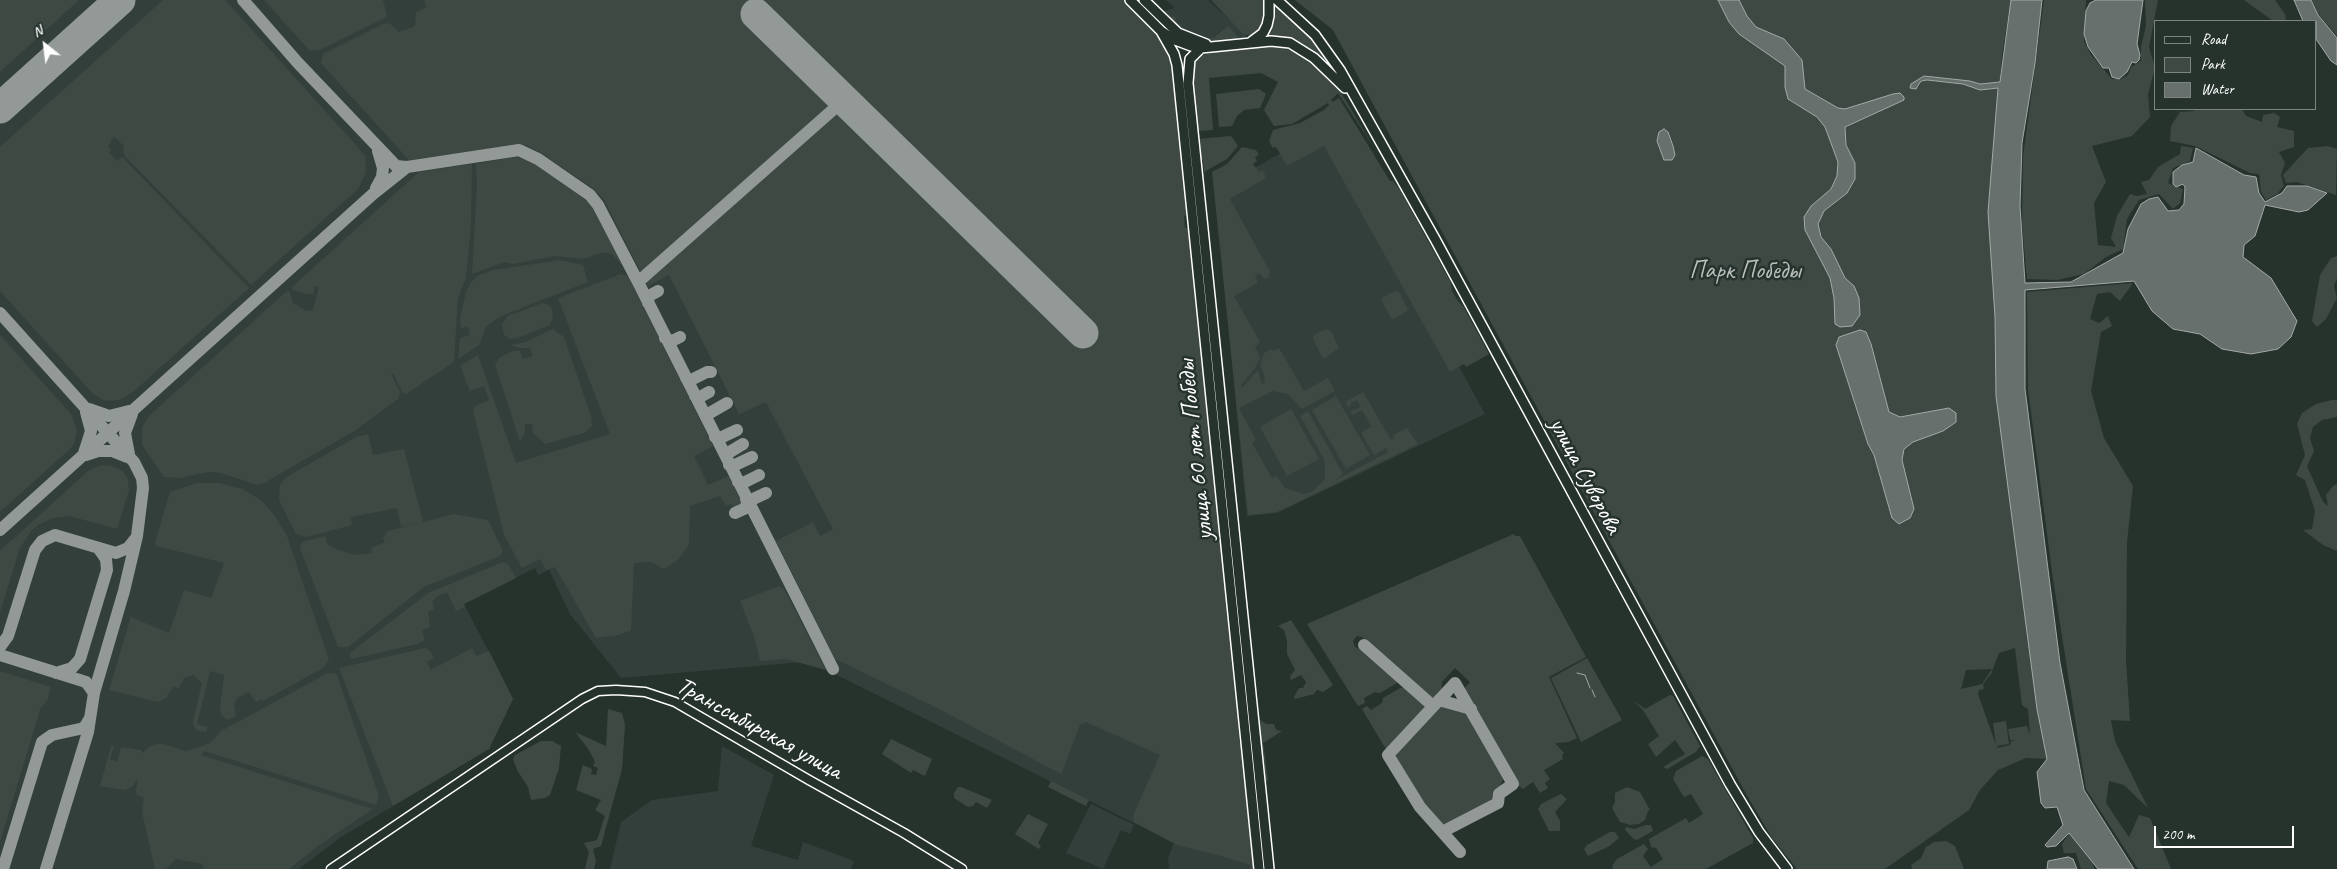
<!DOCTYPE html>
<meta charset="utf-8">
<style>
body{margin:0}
#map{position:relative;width:2337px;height:869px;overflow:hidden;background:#26332d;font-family:Caveat,sans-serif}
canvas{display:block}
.legend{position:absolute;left:2154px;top:20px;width:162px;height:90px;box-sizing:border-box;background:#26332d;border:1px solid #7d8581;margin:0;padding:6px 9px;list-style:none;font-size:15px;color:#fff}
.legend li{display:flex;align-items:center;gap:10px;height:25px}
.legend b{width:25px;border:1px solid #7d8581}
.north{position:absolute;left:20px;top:20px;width:50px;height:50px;-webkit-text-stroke:4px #26332d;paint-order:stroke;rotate:331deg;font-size:14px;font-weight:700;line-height:20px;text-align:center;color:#fff}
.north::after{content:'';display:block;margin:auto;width:18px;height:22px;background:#fff;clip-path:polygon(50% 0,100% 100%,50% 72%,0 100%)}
.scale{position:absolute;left:2154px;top:826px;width:140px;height:22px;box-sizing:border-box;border:2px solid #fff;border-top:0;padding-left:6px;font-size:15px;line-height:18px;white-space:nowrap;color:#fff;-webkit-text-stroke:4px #26332d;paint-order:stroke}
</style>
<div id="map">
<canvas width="2337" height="869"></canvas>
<ul class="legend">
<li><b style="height:6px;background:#26332d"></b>Road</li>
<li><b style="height:14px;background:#3e4944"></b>Park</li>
<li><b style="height:14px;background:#67706c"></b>Water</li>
</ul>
<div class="north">N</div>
<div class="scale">200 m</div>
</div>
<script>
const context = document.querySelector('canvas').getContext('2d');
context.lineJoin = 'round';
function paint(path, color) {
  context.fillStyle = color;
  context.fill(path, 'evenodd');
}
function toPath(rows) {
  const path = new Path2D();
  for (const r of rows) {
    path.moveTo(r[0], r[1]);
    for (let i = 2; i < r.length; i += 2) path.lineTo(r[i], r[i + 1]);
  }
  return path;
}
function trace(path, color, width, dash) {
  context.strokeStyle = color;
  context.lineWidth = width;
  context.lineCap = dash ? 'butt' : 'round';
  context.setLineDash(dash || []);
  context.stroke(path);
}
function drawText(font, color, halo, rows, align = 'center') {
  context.font = font + ' Caveat,sans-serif';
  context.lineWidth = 5;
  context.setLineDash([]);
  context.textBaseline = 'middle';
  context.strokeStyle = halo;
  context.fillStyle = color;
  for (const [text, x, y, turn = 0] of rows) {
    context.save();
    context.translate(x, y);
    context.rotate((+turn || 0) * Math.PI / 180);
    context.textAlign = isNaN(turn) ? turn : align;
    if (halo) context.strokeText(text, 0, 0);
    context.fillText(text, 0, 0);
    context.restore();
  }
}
paint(toPath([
 [0,0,1108,0,1252,869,1169,869,1168,858,1174,843,829,671,802,662,621,678,570,614,549,570,538,575,535,568,464,604,513,699,489,749,341,837,299,869,0,869],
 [1166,0,1208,0,1247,36,1235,40,1237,39,1225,28,1213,38,1202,37,1191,33,1174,21,1177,18,1168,20,1164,11,1175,8],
 [1328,127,1485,414,1277,513,1247,516,1215,190],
 [722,746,774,775,751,846,798,860,803,842,854,861,851,869,610,869,621,822,652,800,718,791],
 [1091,804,1134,825,1130,834,1121,830,1103,869,1066,853]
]), '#333f3a');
paint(toPath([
 [0,0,79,0,0,72],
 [163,0,225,0,355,144,365,156,366,172,358,189,251,285,124,155,123,150,124,146,114,136,108,147,111,150,109,153,117,161,122,157,249,288,133,392,120,400,106,401,94,395,0,291,0,147],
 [264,0,383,0,387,15,385,18,320,50,310,51],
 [424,0,1124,0,1149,24,1159,35,1169,52,1173,66,1187,202,1187,215,1184,216,1185,228,1188,228,1191,241,1240,716,1238,716,1239,741,1244,748,1256,869,1251,869,1251,865,1221,856,1177,845,1134,822,1133,815,1160,755,1086,722,1080,725,1061,774,941,710,835,659,776,541,813,522,820,536,833,529,766,402,739,414,669,275,648,286,603,198,591,187,540,152,523,144,409,160,321,63,323,54,383,24,389,23,399,32,415,26,416,12,427,7],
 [1211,0,1264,0,1267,12,1261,31,1252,36,1243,34],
 [1295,0,2011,0,2002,55,2000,82,1980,84,1970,81,1924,76,1910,86,1910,88,1919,87,1921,81,1927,80,1963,84,1980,90,1998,88,1996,109,1992,243,2002,436,2037,709,2047,759,2026,758,1998,770,1980,790,1969,810,1885,869,1797,869,1772,838,1745,792,1333,30],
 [2015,648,2022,705,2028,709,2030,735,2027,726,2008,729,2010,740,2015,740,2011,741,2010,745,1997,748,1997,746,2009,744,2006,721,1993,723,1996,745,1978,694,1979,690,1984,689,1983,684,1991,674,1999,653],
 [1992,669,1982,684,1961,689,1966,670],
 [2044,0,2086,0,2084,42,2091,55,2112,79,2121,79,2128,75,2131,67,2141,61,2141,47,2146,26,2145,0,2158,0,2149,47,2155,68,2148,94,2150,117,2132,136,2092,146,2106,182,2094,203,2098,245,2116,247,2111,238,2117,216,2130,194,2137,196,2147,194,2141,182,2149,180,2158,167,2180,154,2181,146,2193,148,2190,161,2173,168,2168,183,2183,189,2180,203,2173,209,2159,194,2139,200,2127,219,2123,249,2106,257,2084,274,2057,280,2027,279,2022,225,2023,157],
 [2244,0,2275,0,2285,14,2286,21,2273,21],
 [2312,0,2337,0,2337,36,2319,15],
 [1274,6,1310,37,1338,75,1324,62,1282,38,1265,36],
 [1173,16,1177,18,1175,21,1191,33,1202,37,1213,38,1228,26,1238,37,1235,40,1208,41,1183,31,1170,22,1169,18],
 [1277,46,1300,54,1322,72,1340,91,1375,149,1338,93,1331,100,1333,102,1339,98,1390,181,1393,181,1400,190,1451,283,1452,291,1458,301,1463,306,1489,354,1466,367,1464,364,1450,372,1324,146,1287,166,1276,147,1273,148,1269,141,1273,130,1300,123,1324,110,1329,105,1328,103,1292,124,1274,126,1264,110,1278,82,1261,73,1209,78,1213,130,1197,131,1190,79,1195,57,1214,52],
 [1259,89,1266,94,1260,108,1244,110,1237,116,1232,126,1219,127,1216,94],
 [2194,109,2242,109,2246,116,2262,122,2263,115,2274,113,2280,117,2277,127,2294,131,2294,147,2279,152,2285,163,2281,175,2284,186,2277,194,2266,200,2261,192,2259,174,2250,173,2195,146,2170,141,2171,126,2180,112,2194,111],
 [1231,136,1238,146,1227,159,1204,172,1203,160,1200,160,1198,139],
 [2328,146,2337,149,2336,195,2297,182,2286,183,2283,175,2308,148],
 [1242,147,1256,150,1259,155,1255,157,1257,161,1253,164,1259,172,1263,170,1266,178,1230,199,1270,272,1268,278,1265,279,1259,273,1255,276,1258,283,1234,296,1260,342,1255,347,1260,357,1256,367,1241,385,1243,387,1258,370,1262,384,1265,383,1264,374,1260,366,1264,353,1271,349,1273,351,1279,348,1304,391,1328,378,1335,391,1302,409,1288,394,1273,391,1239,408,1256,440,1252,443,1272,478,1277,476,1285,488,1303,494,1312,492,1325,479,1325,461,1300,416,1308,411,1343,474,1336,480,1388,452,1386,448,1374,455,1361,433,1373,425,1371,426,1362,410,1353,415,1350,411,1361,407,1357,400,1351,403,1349,408,1345,402,1363,392,1391,440,1395,438,1393,435,1407,428,1418,444,1277,512,1248,515,1212,172,1227,164],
 [515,157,527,159,536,165,590,203,623,266,612,254,603,252,584,259,555,256,513,264,504,262,472,274,477,185,476,164],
 [472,164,471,225,466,278,458,298,454,362,406,394,403,393,393,373,391,374,400,392,399,398,356,430,264,483,257,485,221,473,208,472,180,478,164,477,142,445,142,427,150,415,287,291,290,292,293,303,306,311,313,310,319,287,315,286,313,294,306,294,292,290,292,287,419,172],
 [2337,256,2337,278,2334,286,2337,298,2326,319,2317,327,2312,321,2320,275,2331,258],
 [560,260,583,265,588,282,499,317,486,327,479,345,458,359,460,338,470,335,468,327,461,328,460,318,466,292,471,282,477,276,493,270],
 [621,274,628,276,713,446,694,456,708,485,729,476,744,506,735,510,731,504,726,506,720,496,690,506,689,544,679,559,664,569,651,562,634,563,631,630,618,635,596,638,555,567,546,570,540,559,522,568,504,535,473,411,475,406,489,400,484,386,470,391,460,366,478,355,516,463,610,434,558,298],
 [2133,283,2120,301,2110,292,2097,294,2090,319,2099,323,2108,316,2112,326,2101,332,2091,391,2104,438,2133,486,2127,542,2126,661,2130,721,2111,720,2115,741,2148,808,2124,785,2109,781,2106,803,2129,837,2139,815,2150,818,2171,869,2138,869,2086,789,2053,579,2028,390,2027,292],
 [1395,291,1400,293,1408,310,1394,319,1391,318,1382,301,1383,297],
 [542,303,549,305,552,309,553,318,550,325,518,338,510,339,504,335,502,324,508,316],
 [553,329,564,337,591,416,592,426,584,433,545,444,532,432,533,424,525,424,525,432,520,442,495,364,500,357,513,351,520,351,523,359,533,356,530,348,519,348,510,345,526,342],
 [1326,329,1331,331,1339,348,1325,358,1322,357,1313,339,1314,335],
 [0,335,71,414,77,430,74,443,70,449,0,512],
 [1336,396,1370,455,1346,469,1312,410],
 [2332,400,2337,400,2337,417,2322,420,2313,427,2310,438,2314,451,2307,466,2323,502,2328,506,2326,495,2333,486,2337,484,2337,551,2323,545,2303,530,2312,529,2315,511,2305,480,2296,475,2305,455,2297,424,2302,413,2316,404],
 [1291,409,1319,459,1287,476,1260,427],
 [368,434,373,455,404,449,423,522,401,527,397,508,351,517,352,525,307,537,296,534,279,500,280,485,285,478,356,437],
 [101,465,111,466,123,471,128,479,129,490,117,529,69,516,53,518,38,525,31,531,20,548,0,612,0,551,88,471],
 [197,483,219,483,243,489,261,500,275,516,287,536,329,660,323,668,263,701,262,699,256,702,249,692,237,698,234,704,236,716,228,720,221,715,220,707,224,675,210,671,197,724,208,727,206,732,196,730,193,722,202,683,193,675,184,678,179,688,173,687,166,698,158,702,109,690,131,617,169,633,184,590,211,598,224,563,156,546,155,543,170,492],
 [454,514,488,520,503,551,500,556,424,587,348,647,338,647,300,548,301,544,305,541,325,536,328,545,335,549,355,555,372,553,371,548,385,542,383,538,388,531],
 [1514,534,1515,536,1520,536,1586,657,1549,677,1577,738,1569,742,1555,743,1564,753,1562,755,1563,759,1544,770,1550,779,1545,783,1548,788,1540,793,1533,782,1523,789,1516,784,1465,693,1464,689,1470,682,1455,668,1442,682,1441,697,1435,703,1430,702,1367,645,1364,638,1357,636,1353,641,1355,647,1367,653,1397,678,1397,683,1380,693,1375,692,1364,698,1365,703,1358,706,1307,624],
 [503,562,508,564,516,578,464,604,465,607,456,611,447,592,436,597,432,602,434,609,428,612,430,627,422,630,425,640,417,644,352,659,350,656,350,653,428,593],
 [779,586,784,589,826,670,786,659,760,661,755,639,740,601],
 [1291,620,1333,685,1323,692,1317,690,1314,694,1295,699,1294,697,1299,688,1303,688,1306,682,1301,675,1291,680,1290,676,1295,670,1287,654,1287,641,1284,630,1278,626],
 [425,648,430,651,434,658,427,662,431,670,472,648,476,656,489,651,513,699,489,749,393,806,339,668],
 [1587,658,1622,720,1581,742,1551,678],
 [0,671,51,687,47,701,41,707,0,842],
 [336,673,379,796,376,805,204,751,201,755,373,809,318,846,289,869,203,869,203,864,176,859,166,869,155,869,142,812,144,798,137,795,136,791,138,778,132,787,124,790,100,786,111,746,114,746,110,759,117,762,121,747,141,750,143,753,150,746,157,744,163,744,186,751,200,747,211,742,221,731,326,674],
 [1408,687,1424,703,1427,711,1405,735,1392,744,1387,751,1362,709,1367,706,1371,710,1382,703,1383,698,1400,688],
 [1670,695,1673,696,1700,746,1696,752,1667,769,1663,767,1685,754,1675,740,1656,757,1648,744,1659,736,1643,710,1633,700,1645,709],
 [1443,706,1471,715,1504,777,1492,804,1445,829,1421,804,1397,767,1395,759,1399,749,1437,707],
 [608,709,622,713,625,725,622,769,601,846,593,849,596,861,594,869,585,869,589,852,584,843,597,840,605,816,595,810,601,800,576,790,583,765,592,769,591,774,596,775,598,768,593,766,595,762,589,750,575,732,606,746],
 [1258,719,1267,724,1274,724,1276,730,1282,731,1263,743,1268,780,1266,782,1264,781],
 [891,739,932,759,925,776,913,770,911,773,882,754],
 [541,741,552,741,561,746,559,768,550,795,545,798,531,800,528,787,517,770,513,759,515,755],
 [1702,756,1708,759,1753,838,1753,843,1706,869,1613,869,1612,866,1617,859,1644,844,1648,849,1643,856,1651,867,1663,859,1656,848,1651,847,1649,839,1686,818,1689,823,1703,814,1691,794,1684,797,1673,779,1676,771],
 [1051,781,1089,800,1086,806,1048,787],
 [958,787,961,787,992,800,987,808,976,802,973,806,968,807,954,798,954,793],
 [1627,787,1640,792,1650,810,1648,811,1645,820,1639,824,1630,825,1620,822,1612,808,1615,802,1615,793],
 [1561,794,1567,799,1555,812,1560,821,1560,831,1549,831,1538,809,1541,804],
 [1028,814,1048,824,1038,843,1041,846,1039,849,1015,834],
 [1646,825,1651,825,1653,831,1637,840,1634,839,1625,830,1626,827,1634,829],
 [1610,832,1615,832,1619,838,1608,847,1588,856,1584,849,1587,845],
 [2069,834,2091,861,2095,869,2081,869,2076,853,2064,853,2062,844],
 [1946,841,1955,846,1964,869,1912,869,1911,865,1921,858,1926,847,1934,842]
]), '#3e4944');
const water = toPath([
 [1718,0,1739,0,1747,16,1756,27,1784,39,1802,60,1805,89,1838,108,1845,109,1893,94,1900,93,1904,97,1904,100,1845,127,1846,145,1855,163,1855,179,1847,193,1824,211,1818,224,1821,237,1831,249,1845,278,1854,286,1859,298,1860,315,1852,326,1840,327,1835,324,1834,298,1830,278,1805,230,1804,217,1811,206,1831,189,1837,176,1838,162,1825,127,1817,117,1788,99,1785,87,1785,66,1739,34,1729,22,1718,0],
 [2011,0,2042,0,2035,63,2022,143,2020,206,2025,283,2071,282,2123,253,2128,229,2141,204,2149,199,2158,197,2168,211,2179,210,2184,204,2185,187,2183,184,2176,187,2173,184,2173,172,2182,165,2193,162,2196,148,2244,175,2256,177,2259,193,2265,202,2282,193,2287,186,2307,186,2327,193,2308,210,2299,212,2265,205,2255,236,2244,245,2243,257,2271,278,2297,321,2291,337,2278,349,2251,354,2222,349,2200,334,2173,329,2152,311,2134,281,2025,290,2025,389,2060,663,2084,790,2134,869,2098,869,2069,833,2056,846,2047,847,2045,845,2063,825,2057,807,2045,808,2041,803,2037,772,2047,759,2037,709,1996,396,1995,317,1988,212,1998,88,1980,90,1963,84,1927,80,1921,81,1916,89,1910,88,1911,84,1924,76,1970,81,1980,84,2000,82,2011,0],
 [2096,0,2143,0,2137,44,2140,55,2139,60,2136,63,2132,62,2127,72,2119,79,2112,77,2109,68,2103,68,2088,47,2084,34,2086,11,2090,3,2096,0],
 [2294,0,2311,0,2318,15,2337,38,2337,65,2331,61,2316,39,2316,21,2303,21,2294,0],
 [1664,129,1668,132,1673,146,1675,155,1672,160,1664,160,1657,141,1659,132,1664,129],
 [1860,330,1866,332,1871,344,1889,412,1900,417,1949,408,1956,413,1956,422,1943,431,1913,442,1904,449,1902,460,1914,509,1910,518,1899,524,1892,518,1874,455,1868,444,1836,345,1839,337,1860,330],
 [2068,857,2073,859,2077,869,2047,869,2048,861,2068,857]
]);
paint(water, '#67706c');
trace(water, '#a4a9a7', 1);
trace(toPath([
 [1577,673,1585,675,1590,688],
 [1592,690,1595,697]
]), '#a4a9a7', 1);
trace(toPath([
 [243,0,298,63,396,166,407,167,519,150,538,159,590,195,598,205,638,282,833,669],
 [376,188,382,177,383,168,378,151],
 [638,282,844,100],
 [648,303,649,296,658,291],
 [0,313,134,462,142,478,143,488,137,536,124,591,94,693,88,732,46,869],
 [665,338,672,341,680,337],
 [686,378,691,380,707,372,711,372],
 [695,396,700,397,709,392],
 [89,409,109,416,129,411],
 [704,413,708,414,727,403],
 [715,437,720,438,737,430],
 [723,451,728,453,743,444],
 [84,453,91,431,86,412],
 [129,454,125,433,132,414],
 [86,455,98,451,112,451,127,457],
 [729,465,733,466,752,457],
 [738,482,743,483,759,475],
 [746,499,751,500,766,493],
 [735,513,746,508,747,501],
 [0,530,373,194,407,167],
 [1364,645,1433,706],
 [0,647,8,636,35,550,42,541,55,535,116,553,128,548,136,538],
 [0,655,86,682,94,693],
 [56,673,72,668,80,659,107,570,106,559,99,549],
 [1439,700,1471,709],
 [1442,832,1498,803,1499,794,1513,784,1455,683,1388,755,1420,807,1460,852],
 [3,869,42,742,52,735,84,728,90,718]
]), '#929996', 12);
trace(toPath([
 [756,14,1083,333],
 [0,108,120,0]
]), '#929996', 31);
const secondary = toPath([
 [331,869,582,699,598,691,616,690,645,692,675,702,809,780,904,833,962,869]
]);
const primary = toPath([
 [1130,0,1161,31,1175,40,1191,46,1201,48,1271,41,1290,43,1314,58,1345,88],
 [1144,0,1178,33,1206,44],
 [1277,0,1315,35,1340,70,1435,239,1730,784,1759,832,1787,869],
 [1161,31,1174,54,1177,65,1259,869],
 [1251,42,1263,33,1267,25,1269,16,1269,0],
 [1201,48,1190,59,1188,83,1269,869]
]);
trace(secondary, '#fff', 11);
trace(primary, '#fff', 12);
trace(secondary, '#26332d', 8);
trace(primary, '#26332d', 9);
drawText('25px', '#bbbfbe', '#26332d', [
 ["Парк Победы",1745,271]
]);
drawText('25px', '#fff', '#26332d', [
 ["улица 60 лет Победы",1196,450,-96],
 ["улица Суворова",1585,476,62],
 ["Транссибирская улица",759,729,29]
]);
</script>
